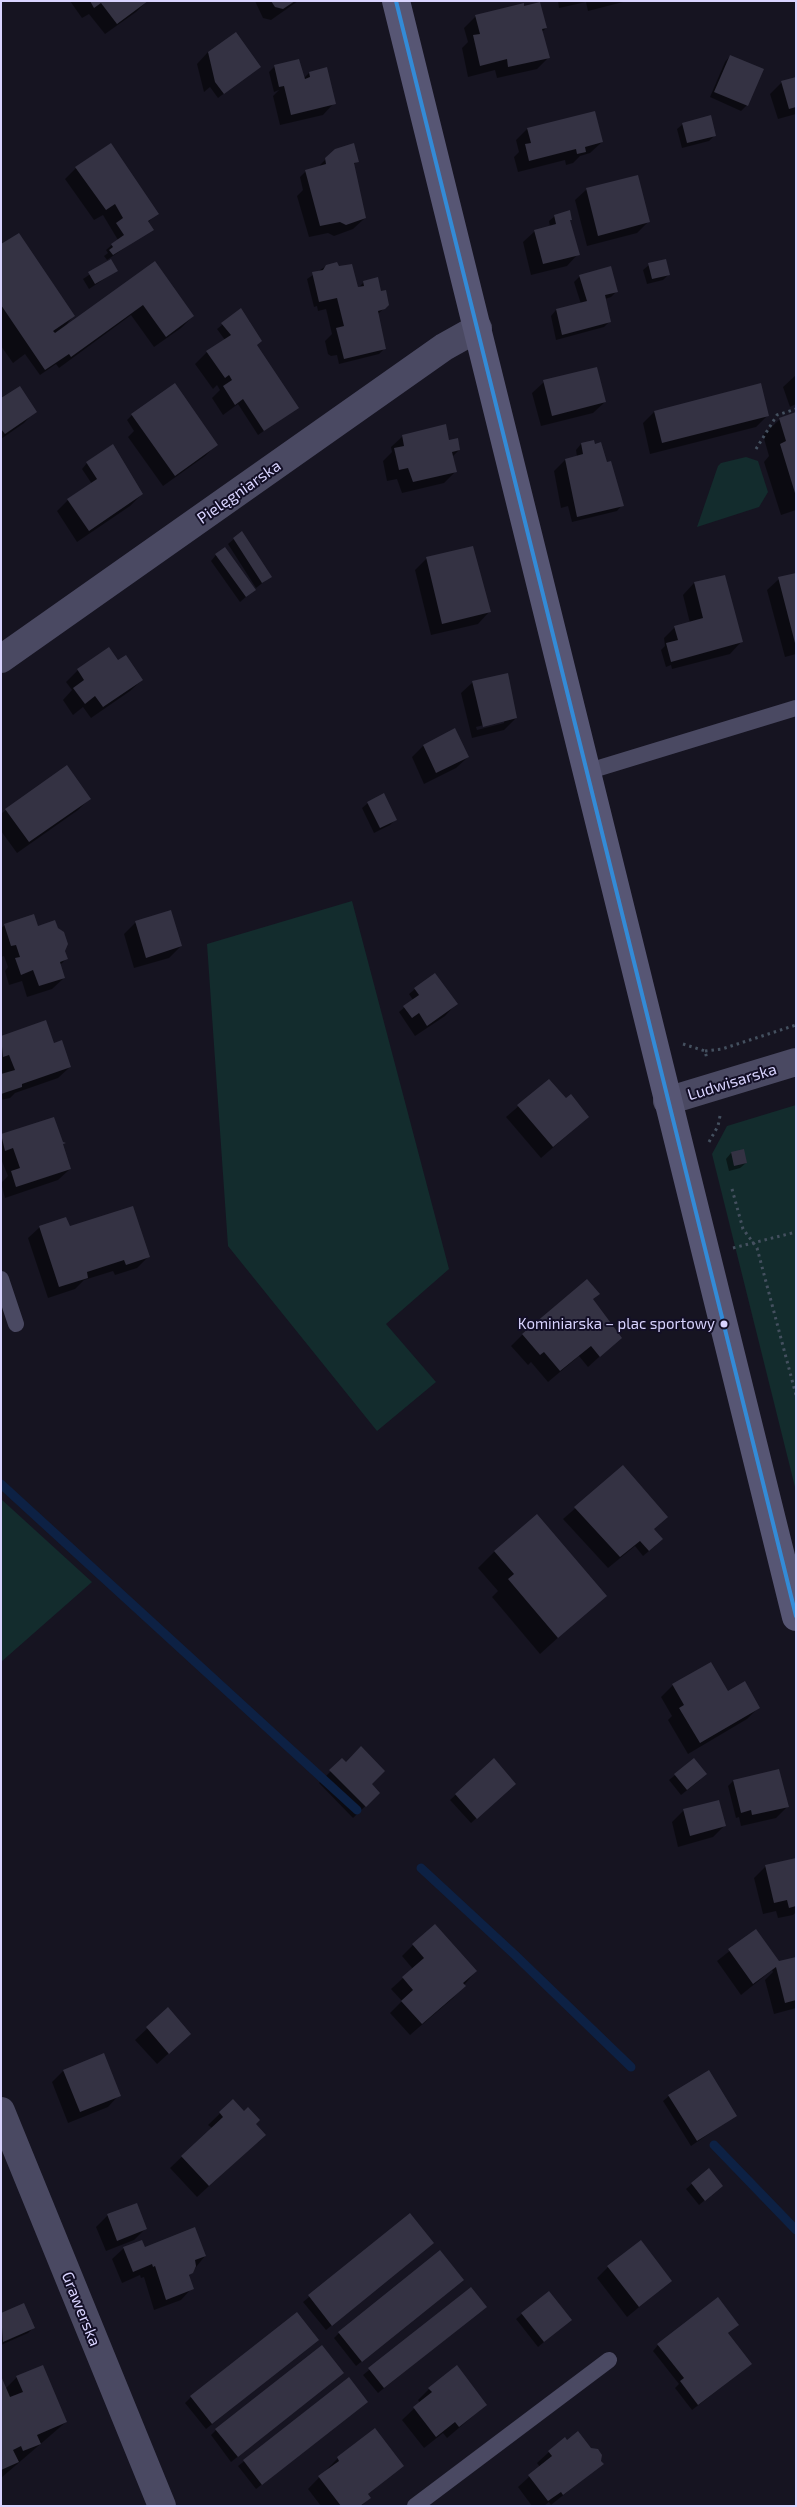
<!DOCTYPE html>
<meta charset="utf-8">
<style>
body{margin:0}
#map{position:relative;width:797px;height:2507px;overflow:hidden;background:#161421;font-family:"Exo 2",sans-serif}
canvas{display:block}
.frame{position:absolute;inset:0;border:2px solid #d9d4ff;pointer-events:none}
</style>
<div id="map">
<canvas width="797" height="2507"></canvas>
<div class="frame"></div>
</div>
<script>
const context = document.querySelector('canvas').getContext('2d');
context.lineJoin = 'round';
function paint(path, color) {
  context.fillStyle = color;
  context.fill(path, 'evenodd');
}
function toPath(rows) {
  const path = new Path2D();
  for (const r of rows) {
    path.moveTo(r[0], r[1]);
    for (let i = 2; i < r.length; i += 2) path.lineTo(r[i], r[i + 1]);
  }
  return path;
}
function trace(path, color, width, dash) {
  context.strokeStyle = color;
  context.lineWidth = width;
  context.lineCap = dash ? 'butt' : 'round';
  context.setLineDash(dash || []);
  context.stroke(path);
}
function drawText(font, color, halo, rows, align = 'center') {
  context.font = font + ' "Exo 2",sans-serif';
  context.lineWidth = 4;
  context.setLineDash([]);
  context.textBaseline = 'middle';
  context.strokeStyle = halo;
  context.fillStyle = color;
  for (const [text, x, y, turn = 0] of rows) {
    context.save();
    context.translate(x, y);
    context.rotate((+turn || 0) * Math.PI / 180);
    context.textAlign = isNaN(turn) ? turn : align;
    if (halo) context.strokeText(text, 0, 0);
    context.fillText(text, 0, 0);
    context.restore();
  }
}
paint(toPath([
 [746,457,758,461,768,492,759,507,697,527,718,466,721,463],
 [352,901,449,1269,386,1324,436,1382,377,1431,228,1246,207,944],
 [796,1105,796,1491,712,1154,727,1126],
 [1,1499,92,1582,1,1662]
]), '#132c2d');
paint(toPath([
 [70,1,147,1,136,12,105,34,89,14,82,18],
 [255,1,298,1,271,20,263,18],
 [558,1,627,1,588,11,586,2,559,8],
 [524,7,546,28,542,32,548,58,537,69,497,78,495,70,468,77,462,48,468,42,464,28,476,16],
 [208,52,259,67,218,98,210,87,204,92,197,64],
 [730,56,747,105,741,111,710,97,725,62],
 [275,66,303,79,309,73,326,69,334,103,323,115,280,125,273,96,279,90,274,92,269,72],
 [796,78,796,114,778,119,770,94,782,82],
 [683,124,715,135,709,141,682,148,677,129],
 [527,129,602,142,590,153,580,156,573,163,566,165,565,160,518,172,514,157,519,152,516,140],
 [335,150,357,161,353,165,365,218,353,229,334,236,328,233,309,237,297,196,303,190,300,177,306,171,320,167,320,165],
 [76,168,157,214,148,222,152,229,107,260,104,256,108,253,106,250,118,240,103,215,94,220,65,179],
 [587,189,648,222,637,233,587,246,575,200],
 [555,216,571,219,569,221,578,254,567,266,531,275,523,242,535,231,550,227,549,221],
 [1,246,73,316,64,328,155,262,193,316,181,328,154,347,131,315,59,368,56,364,40,375,25,354,13,363,1,346],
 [110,261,116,271,89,289,83,279],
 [649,265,668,275,663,280,647,284,643,270],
 [326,266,357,289,364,282,381,293,388,304,377,315,384,349,379,354,339,364,337,355,331,356,328,354,325,341,332,334,328,317,326,309,318,311,317,306,314,307,307,279],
 [580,276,617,291,611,297,605,299,610,321,604,327,556,340,551,316,556,310,581,304,574,282],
 [241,310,250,322,248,323,256,346,297,408,258,435,238,404,223,415,212,398,220,390,217,385,213,389,195,364,207,352,225,340,217,329],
 [796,375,796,404,790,407,783,387],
 [544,382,605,402,593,413,541,426,532,393],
 [1,400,35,411,24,423,1,439],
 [654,412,768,415,756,427,650,454,643,423],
 [796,414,796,510,781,515,764,462,769,456,763,435,780,419],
 [132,415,216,445,205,456,163,486,128,437,134,431,127,420],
 [403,436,448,442,459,450,452,457,455,472,444,483,402,493,397,479,387,481,383,461,392,452,391,447],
 [581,444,622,505,617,511,572,522,568,506,561,508,554,471,565,460,577,457,576,450],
 [87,463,142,494,130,506,77,542,57,511,68,500,92,484,82,469],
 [241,533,270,577,256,588,228,544],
 [216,555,254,590,240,602,211,561],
 [427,558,489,612,478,624,431,635,415,570],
 [796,574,796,654,785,657,767,590,779,579],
 [694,583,741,642,730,654,672,669,671,665,666,667,661,650,665,646,664,638,675,627,690,623,683,595],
 [109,649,118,662,142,680,130,691,91,718,83,707,73,715,63,700,72,690,66,682,78,670],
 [473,682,516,718,504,730,472,738,461,693],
 [504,720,504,723,477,730,476,727],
 [423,746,468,757,456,768,424,784,412,757],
 [89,799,78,810,17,853,1,831,1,814,6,810],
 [368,803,395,820,390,825,374,833,362,808],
 [170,912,181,946,169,958,134,968,124,934,135,923],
 [5,925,37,927,64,951,66,959,60,965,64,978,52,989,27,997,22,981,9,985,5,971,8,967,4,956,1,957,1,928],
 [415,989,456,1004,445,1016,415,1036,399,1012,413,1000,409,994],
 [1,1037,53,1045,70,1067,58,1078,15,1093,10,1098,1,1100],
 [549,1080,565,1100,588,1117,541,1158,506,1117],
 [54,1118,70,1169,58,1180,5,1198,1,1183,8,1176,1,1159,1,1135],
 [743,1150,746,1163,740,1168,729,1171,726,1159,731,1153],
 [40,1227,69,1228,149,1256,137,1268,115,1275,113,1271,84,1280,75,1289,48,1298,28,1238],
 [592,1300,620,1338,588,1367,579,1356,548,1382,531,1362,528,1365,511,1346,523,1334],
 [623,1467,653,1530,656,1545,643,1556,635,1546,608,1568,563,1519],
 [495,1551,605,1595,540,1654,492,1597,498,1591,478,1568],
 [673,1685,727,1692,759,1707,747,1719,688,1754,668,1720,672,1716,661,1697],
 [342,1760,379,1793,353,1818,319,1783],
 [494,1760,509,1789,471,1823,450,1800],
 [694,1760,700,1780,681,1795,669,1780],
 [733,1781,788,1806,776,1818,741,1826,739,1817,736,1818,728,1786],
 [684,1810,724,1826,713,1837,678,1847,672,1822],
 [796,1860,796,1912,793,1915,778,1918,776,1911,763,1914,754,1878,766,1866],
 [756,1930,778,1962,796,1958,796,2008,774,2014,765,1980,773,1972,772,1970,741,1995,717,1961],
 [413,1945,476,1971,453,1998,410,2035,390,2013,402,2001,391,1989,413,1969,402,1956],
 [168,2009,178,2045,157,2064,135,2040],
 [63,2071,119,2095,108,2107,68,2123,52,2082],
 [669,2096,735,2116,691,2146,663,2101],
 [233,2101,254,2124,253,2146,197,2197,170,2168,212,2128,208,2125],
 [708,2170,716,2191,699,2205,686,2189],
 [108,2215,146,2228,134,2240,106,2251,96,2227],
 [409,2215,427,2248,326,2330,303,2302],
 [124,2248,145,2249,205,2256,188,2277,192,2288,181,2300,154,2310,144,2277,141,2278,140,2275,122,2283,112,2259],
 [608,2267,671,2281,627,2317,597,2278],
 [456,2285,356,2366,334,2338,339,2333],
 [470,2288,479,2312,378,2393,363,2375],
 [522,2314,570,2320,538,2347,516,2319],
 [1,2315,33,2328,28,2333,1,2345],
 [732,2330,727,2334,745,2369,692,2410,675,2388,679,2384,653,2351,658,2345],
 [317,2340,206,2429,185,2403,191,2397],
 [343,2373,231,2462,211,2435,216,2430],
 [17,2377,66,2422,1,2478,1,2379,5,2389],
 [349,2379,367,2402,256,2489,238,2466],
 [429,2389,486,2405,447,2438,443,2433,424,2448,402,2420,420,2403,418,2400],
 [375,2430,402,2466,367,2495,369,2498,361,2506,321,2506,308,2489,338,2458],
 [549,2452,600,2461,602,2464,551,2505,549,2502,544,2506,532,2506,518,2487,540,2467,537,2463]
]), '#0007');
trace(toPath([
 [1,1484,357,1810],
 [421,1868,515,1955,631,2067],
 [714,2145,796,2230]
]), '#0d2144', 9);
paint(toPath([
 [90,1,148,1,117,24,101,3,94,8],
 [271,1,295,1,283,9,275,7],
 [540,2,547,28,542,29,550,58,508,67,507,59,480,66,473,35,480,34,475,15,524,3,524,6],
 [236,32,261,67,224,94,215,82,208,52],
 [730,55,764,69,748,106,714,92],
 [299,59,305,79,310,77,309,72,327,67,336,104,291,115,284,86,279,87,274,65],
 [796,77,796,107,789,109,781,81],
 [595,111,603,142,585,147,586,152,577,154,576,149,529,161,525,144,531,143,527,128],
 [711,115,716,136,687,143,682,123],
 [111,143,159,214,148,221,154,230,113,255,109,250,113,247,111,244,124,235,116,223,123,218,115,204,106,210,75,167],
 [354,143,359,162,354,163,366,218,346,225,340,222,320,226,305,170,326,164,325,158,335,149],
 [638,175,650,222,598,236,586,188],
 [570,210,572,220,570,220,580,255,543,264,534,230,556,224,554,215],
 [19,233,75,316,53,331,55,333,155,261,194,316,166,337,143,305,71,357,69,354,45,370,1,305,1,244],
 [111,259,118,271,95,284,88,272],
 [666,259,670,275,652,279,648,263],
 [337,262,339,266,352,264,358,287,364,286,363,281,378,277,381,291,386,290,389,305,385,309,378,311,386,349,344,359,336,328,344,326,337,298,319,302,312,272,323,270,326,265],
 [611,266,618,292,605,295,611,322,562,335,556,309,587,301,579,275],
 [241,308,262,341,257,345,299,408,264,431,243,399,235,405,223,386,232,380,229,375,225,378,206,351,231,335,221,323],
 [597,367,606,402,552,416,543,380],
 [175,383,218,445,175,476,131,414],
 [761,383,769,416,662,443,654,411],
 [20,386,37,412,5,434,1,429,1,398],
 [796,412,796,493,795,493,780,444,786,441,779,418],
 [446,424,449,440,458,438,460,450,452,452,457,472,413,482,408,468,399,470,394,448,404,446,402,435],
 [594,440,595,444,601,442,607,462,611,461,624,506,577,517,565,459,583,454,581,443],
 [113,444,143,494,89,531,67,499,97,479,86,462],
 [242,531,272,577,262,583,233,538],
 [473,546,491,612,442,624,426,557],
 [225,547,256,590,246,597,215,554],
 [796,573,796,643,795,643,778,577],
 [725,575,743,642,671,662,666,643,678,640,674,626,703,618,694,582],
 [109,647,118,660,126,655,143,680,103,707,95,696,85,704,73,688,84,680,77,669],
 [508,673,517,718,483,727,472,681],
 [455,728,469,757,436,773,423,745],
 [67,765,91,799,29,842,5,809],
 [384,793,397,820,380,828,367,802],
 [171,910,182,946,146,958,135,921],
 [34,914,38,926,55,920,58,928,64,932,68,944,65,951,68,959,60,962,65,978,39,986,33,970,21,975,15,958,20,957,16,945,11,946,4,924],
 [435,973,458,1004,427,1026,419,1013,412,1018,403,1006,419,995,414,988],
 [46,1020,54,1043,62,1040,71,1067,22,1084,22,1087,1,1094,1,1074,15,1070,9,1055,3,1057,1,1036],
 [549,1079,566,1098,571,1094,589,1117,553,1147,517,1105],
 [54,1117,63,1142,66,1143,63,1144,71,1169,16,1187,11,1171,20,1168,13,1148,5,1151,1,1134],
 [744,1149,747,1163,734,1166,731,1152],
 [133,1206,150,1257,126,1265,124,1260,87,1272,88,1278,59,1287,39,1226,66,1217,70,1226],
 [587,1279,600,1294,593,1299,622,1338,600,1357,591,1346,560,1371,544,1352,540,1355,522,1334],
 [623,1465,668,1517,654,1529,663,1539,649,1551,640,1541,620,1557,574,1507],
 [537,1514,607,1596,558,1638,508,1579,514,1574,494,1551],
 [711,1662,728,1691,745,1681,760,1708,700,1743,679,1708,684,1705,672,1684],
 [361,1746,385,1771,372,1784,380,1793,366,1807,329,1770,342,1758,346,1762],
 [494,1758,516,1784,477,1819,455,1794],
 [694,1758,707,1774,687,1790,674,1774],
 [779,1769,789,1807,752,1815,751,1810,741,1813,733,1780],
 [719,1800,726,1826,690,1836,683,1809],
 [796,1858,796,1906,789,1908,787,1900,774,1903,765,1865],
 [435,1924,477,1971,463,1983,466,1986,422,2024,401,2001,413,1990,402,1977,424,1958,412,1944],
 [756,1929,779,1961,796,1957,796,2000,785,2003,776,1967,753,1984,728,1949],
 [168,2007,191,2034,169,2054,146,2027],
 [104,2053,121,2096,80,2112,63,2070],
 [709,2070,737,2116,697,2141,668,2095],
 [233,2099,244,2111,248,2107,260,2120,256,2124,266,2135,209,2186,181,2156,223,2117,219,2112],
 [709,2168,723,2186,705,2201,691,2183],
 [137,2203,147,2229,117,2241,107,2214],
 [410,2213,434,2243,332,2326,308,2295],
 [195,2227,206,2256,195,2260,196,2266,193,2273,189,2275,194,2289,166,2300,155,2266,153,2267,152,2264,133,2272,123,2247,142,2240,145,2247],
 [641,2240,672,2281,639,2307,607,2266],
 [440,2250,464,2280,362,2362,338,2332],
 [471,2287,487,2307,384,2388,368,2368],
 [549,2291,572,2320,544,2342,521,2313],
 [718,2297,739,2325,728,2333,752,2364,698,2405,680,2381,684,2378,657,2344],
 [24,2303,35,2328,3,2342,1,2313],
 [297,2312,319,2340,212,2424,190,2396],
 [322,2345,344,2373,238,2457,215,2429],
 [43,2365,67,2422,37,2435,41,2444,23,2451,21,2446,13,2450,19,2462,1,2470,1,2376,10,2397,23,2392,16,2376],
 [457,2365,487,2405,459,2427,455,2422,436,2437,413,2407,432,2392,428,2388],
 [349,2377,368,2402,262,2485,243,2460],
 [375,2428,404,2466,368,2494,371,2498,360,2506,341,2506,318,2476,339,2461,337,2457],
 [578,2431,591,2448,598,2449,602,2455,601,2461,604,2464,563,2495,561,2492,548,2501,528,2475,552,2456,548,2451,565,2437,567,2440]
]), '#343243');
trace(toPath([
 [756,449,777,415,796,409],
 [683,1044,705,1051,707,1059],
 [705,1051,722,1049,796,1025],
 [709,1142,718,1126,720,1116],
 [732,1189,743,1229,757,1248,796,1395],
 [733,1248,796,1232]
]), '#44505f', 3, [2.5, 4]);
trace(toPath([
 [586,772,796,708],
 [1,1279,16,1324],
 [415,2506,609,2360]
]), '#4a4962', 16);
trace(toPath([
 [1,659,444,347,478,328],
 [667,1101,796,1062],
 [1,2111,162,2506]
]), '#4a4962', 28);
trace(toPath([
 [396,1,796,1617]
]), '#575674', 28);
trace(toPath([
 [396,1,796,1616]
]), '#338bd7', 4);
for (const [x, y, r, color] of [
 [724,1324,4.5,"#d9d4ff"]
]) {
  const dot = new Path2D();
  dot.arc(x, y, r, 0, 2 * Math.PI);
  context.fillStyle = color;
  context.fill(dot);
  trace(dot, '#130f26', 2);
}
drawText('15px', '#d9d4ff', '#130f26', [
 ["Kominiarska – plac sportowy",715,1324]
], 'right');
drawText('16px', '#d9d4ff', '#130f26', [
 ["Pielęgniarska",239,492,-35],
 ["Ludwisarska",732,1082,-17],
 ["Grawerska",81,2309,68]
]);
</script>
